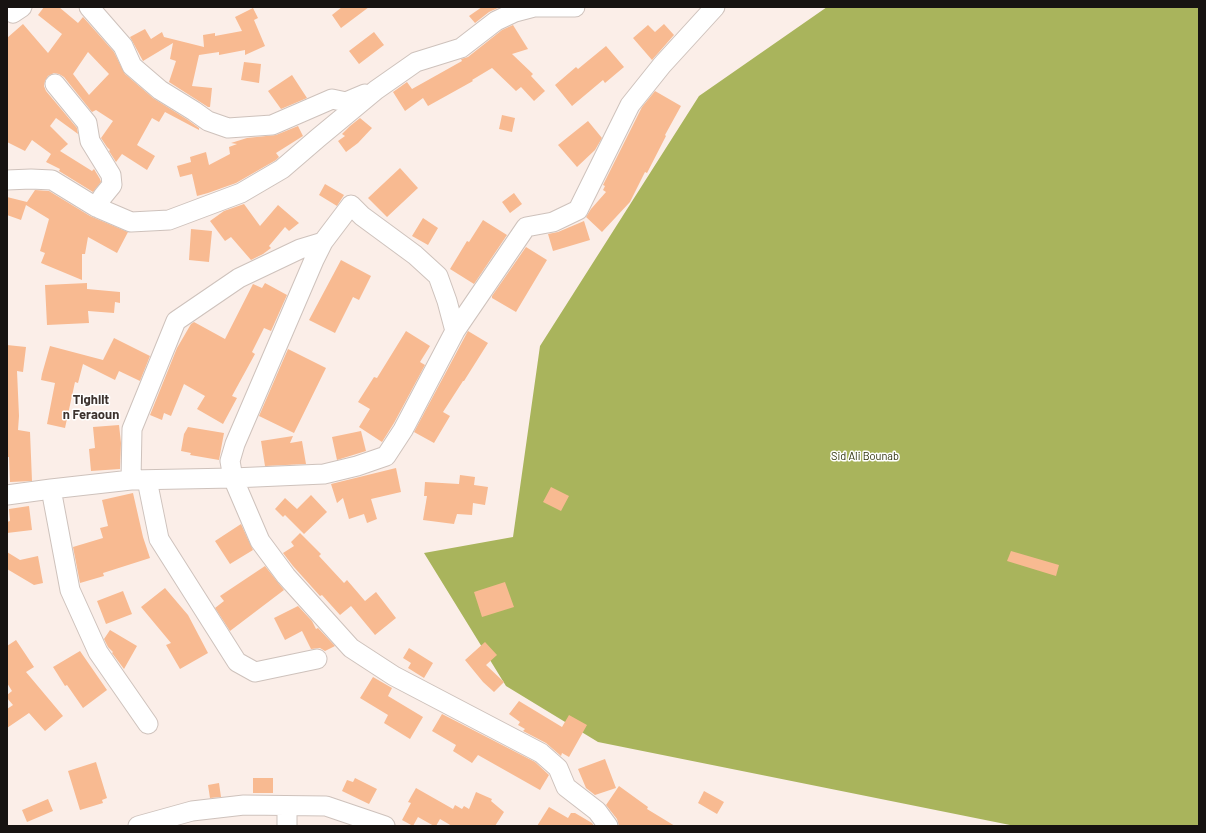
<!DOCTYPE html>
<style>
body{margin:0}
#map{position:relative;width:1206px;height:833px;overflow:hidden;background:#fbeee8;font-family:Barlow,sans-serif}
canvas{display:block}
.frame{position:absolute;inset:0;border:8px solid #171311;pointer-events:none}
</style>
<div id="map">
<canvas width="1206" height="833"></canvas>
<div class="frame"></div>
</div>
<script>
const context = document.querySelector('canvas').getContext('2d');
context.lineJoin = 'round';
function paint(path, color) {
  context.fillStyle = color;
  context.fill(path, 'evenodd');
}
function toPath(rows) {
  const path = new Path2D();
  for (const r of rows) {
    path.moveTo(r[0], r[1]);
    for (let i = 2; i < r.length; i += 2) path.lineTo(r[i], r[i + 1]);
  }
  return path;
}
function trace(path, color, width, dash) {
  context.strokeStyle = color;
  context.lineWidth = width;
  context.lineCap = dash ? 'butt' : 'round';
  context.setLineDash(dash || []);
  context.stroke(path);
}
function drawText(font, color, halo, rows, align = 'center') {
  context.font = font + ' Barlow,sans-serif';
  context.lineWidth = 3;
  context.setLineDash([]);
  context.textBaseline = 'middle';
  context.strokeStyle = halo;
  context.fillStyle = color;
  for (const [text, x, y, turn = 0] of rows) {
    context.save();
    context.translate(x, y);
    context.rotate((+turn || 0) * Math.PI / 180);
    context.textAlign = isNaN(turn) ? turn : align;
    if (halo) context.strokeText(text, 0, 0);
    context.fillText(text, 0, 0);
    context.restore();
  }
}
paint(toPath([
 [827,7,1199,7,1199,826,1015,826,598,742,506,686,424,553,513,537,540,346,699,96]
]), '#a9b45c');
paint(toPath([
 [44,7,59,7,78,23,83,17,114,52,125,74,153,98,188,120,199,128,199,130,165,112,159,122,152,118,137,145,155,156,147,170,122,154,116,162,109,151,110,150,107,147,101,138,113,121,96,110,92,112,64,77,59,74,54,73,48,76,45,81,44,86,46,91,77,128,78,134,56,118,50,126,68,144,60,151,92,171,94,169,100,179,101,182,93,192,59,171,60,169,46,162,51,154,32,140,25,151,7,142,7,38,23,24,48,53,62,34,38,15],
 [88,52,109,74,89,95,73,74],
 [342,7,369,7,341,28,332,15],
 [482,7,500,7,489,12,475,23,469,16],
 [253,8,258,18,254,20,265,46,245,55,245,50,219,55,219,52,199,55,192,86,212,88,210,107,208,107,169,82,176,61,170,59,173,43,143,61,130,37,145,29,151,39,162,32,164,37,204,47,203,35,215,33,215,36,242,31,235,17],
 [664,24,674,35,652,60,633,38,648,25,655,32],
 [513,25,528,49,512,54,533,74,531,76,545,91,534,101,521,87,516,91,492,68,472,80,473,81,428,106,423,98,405,111,393,92,407,82,412,89,462,61,461,59,468,57,502,30],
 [374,32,384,45,359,64,349,51],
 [606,46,624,67,605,83,603,80,572,106,555,85,576,67,578,69],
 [244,62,261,64,259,83,241,80],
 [292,75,307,98,281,109,268,91],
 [655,91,681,106,665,135,666,136,647,173,645,172,630,202,602,232,586,217,591,209,606,192,603,190,605,186,603,185,642,107],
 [502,115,515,118,512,132,499,129],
 [360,118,372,128,358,143,346,152,338,141,345,136,342,134,350,126],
 [588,121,602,138,595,150,577,167,558,145],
 [298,126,303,136,276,153,279,157,276,160,236,183,208,193,197,196,192,174,180,177,177,166,191,162,190,157,206,152,209,165,230,154,229,147,237,144,231,143,247,138,276,135],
 [400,168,418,188,387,217,368,198],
 [325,184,344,195,337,206,319,195],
 [35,190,49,191,90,216,128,232,117,253,88,237,85,254,82,254,82,280,41,263,45,253,40,251,49,219,26,205,21,220,7,215,7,197,27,202],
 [514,193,522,204,510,213,502,202],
 [244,204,260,226,278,205,299,223,289,231,285,227,269,246,271,248,263,254,251,260,231,237,225,241,210,221,224,211],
 [423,218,438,228,428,245,412,236],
 [483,220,507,235,474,284,450,269,467,241,469,242],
 [584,221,590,240,553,251,548,234,558,232],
 [191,229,212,231,209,262,189,260],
 [526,247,547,260,516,312,492,298,492,296],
 [341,260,371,276,359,300,353,297,335,333,309,320],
 [87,283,87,289,120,292,120,303,115,302,114,313,88,311,89,323,47,325,45,285],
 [265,283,287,295,271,331,264,328,252,352,255,354,232,396,237,398,223,424,197,409,205,396,184,384,171,416,164,413,162,420,150,415,177,348,191,324,194,322,225,339,253,284,262,288],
 [406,331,430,346,420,362,425,365,394,423,382,442,359,427,370,409,358,402,374,377,377,378],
 [468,331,488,343,464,381,463,381,443,412,450,416,434,443,414,432],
 [114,338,150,356,140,381,119,371,115,380,83,364,78,383,75,382,65,428,47,424,55,383,41,380,42,374,50,346,103,360],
 [7,345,26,347,23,372,17,371,19,416,18,430,30,432,32,481,10,482,9,457,7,457],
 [288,349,326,368,294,433,259,416],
 [119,425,121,443,120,469,91,471,89,449,95,448,93,427],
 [188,427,224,433,219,460,190,455,191,453,181,451,184,434],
 [361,431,366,451,337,460,332,437],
 [293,436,290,443,302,441,306,464,265,466,261,441],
 [396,468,401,492,371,499,377,519,367,523,364,514,349,519,343,498,337,503,331,484],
 [460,475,475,477,474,485,488,487,485,505,473,503,472,515,457,514,454,524,423,520,427,496,424,496,425,482,459,484],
 [551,487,569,496,561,511,543,502],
 [133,493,143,537,150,558,103,573,104,576,80,583,73,547,103,538,100,528,108,526,102,500],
 [311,495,327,512,304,534,285,515,283,517,275,509,285,498,297,509],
 [29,506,32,530,7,533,7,522,10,521,9,509],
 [241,524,253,550,230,564,215,541],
 [300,533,321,554,319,556,344,583,347,580,365,601,376,592,396,618,375,635,351,606,340,615,322,595,320,596,293,566,283,553,294,546,291,542],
 [1011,551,1059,565,1056,576,1007,561],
 [7,552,20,560,38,556,43,583,34,585,7,569],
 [265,566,284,590,230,631,215,608,224,601,220,596],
 [505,582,514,607,482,617,474,592],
 [165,588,188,615,208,653,180,669,166,645,171,643,141,607],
 [123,591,132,614,106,624,97,601],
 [298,606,312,621,316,629,318,628,335,646,325,651,320,648,311,649,302,631,285,640,274,618],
 [110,630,137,646,124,669,112,653,113,652,108,647,104,639],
 [16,640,34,667,26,672,63,716,45,731,29,713,7,728,7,709,13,705,7,698,7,695,12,691,7,683,7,646],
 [485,642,497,655,486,665,504,682,494,692,483,682,465,660],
 [409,648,433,663,424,678,408,668,411,663,403,658],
 [80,651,107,690,83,708,67,685,65,686,53,667],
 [373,677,392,688,388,696,423,717,410,739,384,723,388,715,360,698],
 [519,701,562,727,569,715,587,725,569,757,562,753,561,756,546,743,523,731,525,729,518,725,520,722,509,714],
 [442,714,535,762,549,775,540,790,478,755,472,763,453,751,456,745,432,731],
 [605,759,616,788,595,795,586,788,578,769],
 [96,762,107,798,102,800,103,803,80,810,68,771],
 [253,778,273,778,273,793,253,793],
 [355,778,377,789,369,804,342,791,347,780,353,782],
 [219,783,221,797,210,798,208,785],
 [619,786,648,807,647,809,675,826,619,826,617,819,606,805],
 [416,788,453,809,455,805,462,809,464,806,469,809,476,792,492,799,491,801,504,812,495,826,452,826,440,819,436,826,434,826,418,817,413,826,402,820,411,803,408,802],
 [704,791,724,802,717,814,698,803],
 [48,799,53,811,27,822,22,810],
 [549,807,568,818,571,813,575,813,592,823,594,826,537,826]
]), '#f8ba91');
const minor = toPath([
 [89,7,123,46,132,66,160,90,194,111,208,121,228,128,272,125,332,99,346,102,365,94],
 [536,7,575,7],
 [7,9,13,13,22,7],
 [55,84,87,123,90,141,111,175,112,185,103,196,96,207],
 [7,180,31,179,52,180,96,207,131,222,169,220,241,193,282,169,318,138,376,90,416,62,461,48,496,21,515,12,534,7],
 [455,331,447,301,438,276,415,255,362,216,351,205,323,242,314,260,235,444,230,461,233,478,260,541,286,576,351,648,394,676,541,753,558,768,566,787,597,811,608,826],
 [131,480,132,429,176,321,239,278,300,249,323,242],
 [147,480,159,539,237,662,255,672,317,659],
 [51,489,70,590,98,652,148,724],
 [7,495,51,489,131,480,233,478,324,474,357,466,386,456,403,430,455,331,526,227,553,222,578,210,630,105,662,65,715,7],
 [287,806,287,826],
 [138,826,192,811,244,805,326,806,385,826]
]);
trace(minor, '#cec2bc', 21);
trace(minor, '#fff', 19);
drawText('11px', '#2f330d', '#fff', [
 ["Sid Ali Bounab",865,456]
]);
drawText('bold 13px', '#3d332f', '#fff', [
 ["Tighilt",91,400],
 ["n Feraoun",91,415]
]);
</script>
